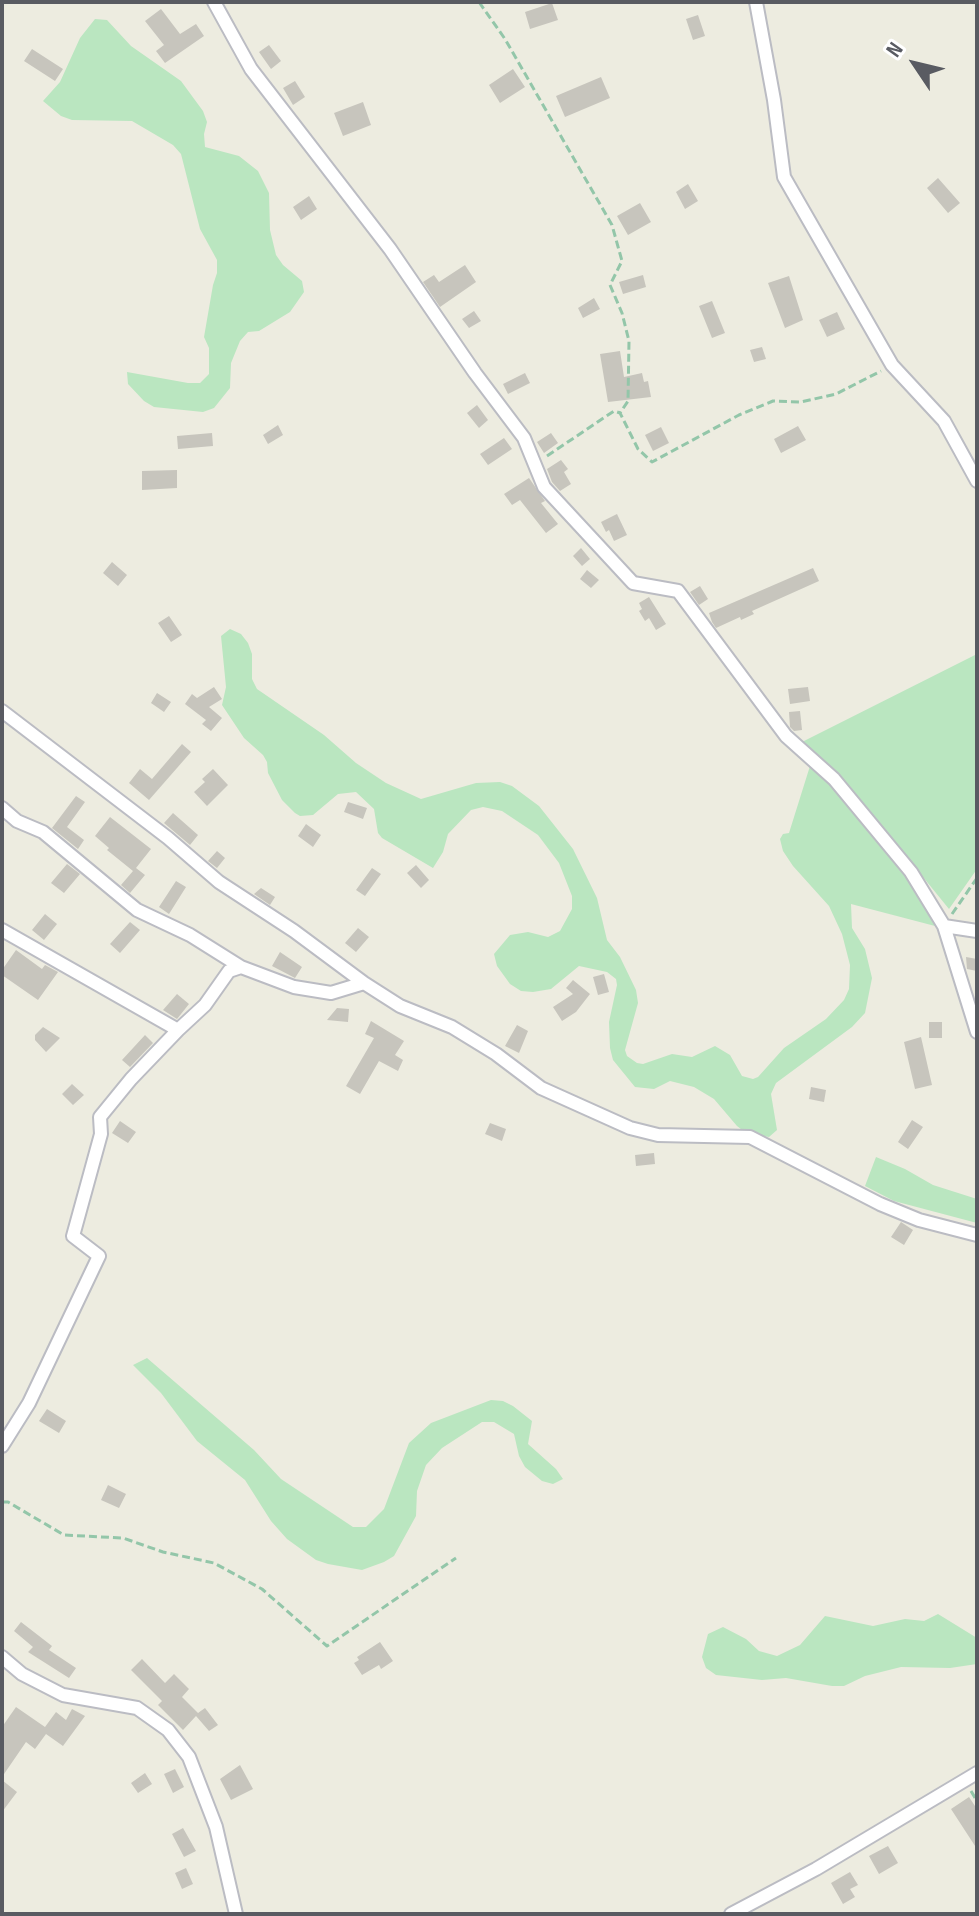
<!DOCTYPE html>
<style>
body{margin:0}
#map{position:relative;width:979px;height:1916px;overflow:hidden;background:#edece0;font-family:"Sofia Sans Condensed",sans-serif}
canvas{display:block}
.frame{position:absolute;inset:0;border:4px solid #595b62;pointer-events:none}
.north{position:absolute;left:875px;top:24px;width:80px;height:80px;-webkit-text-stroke:6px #fff;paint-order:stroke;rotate:305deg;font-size:22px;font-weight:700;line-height:32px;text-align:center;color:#595b62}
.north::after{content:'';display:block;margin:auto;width:28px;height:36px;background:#595b62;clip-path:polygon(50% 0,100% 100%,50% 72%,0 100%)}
</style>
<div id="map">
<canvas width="979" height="1916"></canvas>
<div class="frame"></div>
<div class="north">N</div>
</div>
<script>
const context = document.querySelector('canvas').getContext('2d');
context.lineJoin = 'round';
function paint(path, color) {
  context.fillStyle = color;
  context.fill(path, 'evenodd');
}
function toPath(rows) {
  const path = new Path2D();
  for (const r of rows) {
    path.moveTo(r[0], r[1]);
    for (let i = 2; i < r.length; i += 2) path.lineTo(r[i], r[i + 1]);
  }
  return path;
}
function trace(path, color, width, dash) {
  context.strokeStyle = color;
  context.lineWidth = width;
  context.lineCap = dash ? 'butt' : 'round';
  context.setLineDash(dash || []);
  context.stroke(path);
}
paint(toPath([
 [95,19,107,20,131,46,181,81,203,111,207,122,204,134,205,147,239,156,258,171,269,193,270,230,276,255,283,265,302,281,304,292,290,312,259,331,248,332,240,341,231,363,230,388,214,408,203,412,154,407,144,401,128,384,127,372,188,383,200,383,209,374,209,348,204,337,213,285,217,273,217,260,200,229,181,154,173,145,132,121,72,120,61,116,43,101,60,82,80,38],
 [230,629,241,634,248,643,252,654,252,679,257,689,324,735,356,763,386,783,421,799,476,783,500,782,512,786,539,806,573,849,597,898,607,940,620,957,636,990,638,1003,625,1050,627,1056,637,1063,643,1064,672,1054,692,1057,715,1046,730,1055,742,1076,753,1079,758,1077,784,1048,826,1019,844,1000,849,989,850,965,842,934,829,906,793,866,783,851,780,839,783,834,789,833,810,766,831,782,869,826,927,903,935,926,851,904,852,928,865,949,872,978,865,1013,852,1027,776,1083,771,1094,777,1130,769,1137,746,1133,737,1126,714,1099,694,1087,670,1081,654,1089,635,1087,613,1060,610,1048,609,1022,617,985,616,979,607,972,579,966,551,989,533,992,521,991,510,984,497,966,494,954,510,935,528,932,548,937,560,931,572,909,572,896,559,863,538,835,502,811,483,807,471,810,448,834,443,852,433,868,382,838,378,833,374,809,356,792,338,794,313,815,300,816,295,813,282,800,268,773,267,762,263,755,244,738,222,705,226,687,221,636],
 [977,654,977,869,949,909,840,775,802,742],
 [876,1157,905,1169,933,1185,977,1199,977,1223,894,1201,865,1186],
 [147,1358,254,1450,281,1479,353,1527,366,1527,384,1509,409,1443,431,1423,491,1400,503,1401,513,1406,532,1421,528,1444,556,1469,563,1479,553,1484,542,1481,525,1467,519,1456,514,1434,494,1422,482,1422,442,1448,426,1465,417,1491,416,1516,394,1556,384,1562,362,1570,328,1564,316,1560,287,1539,271,1521,245,1480,197,1441,161,1393,133,1365],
 [938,1614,977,1638,977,1664,950,1668,901,1667,865,1676,844,1686,832,1686,786,1678,762,1680,716,1675,706,1668,702,1657,708,1634,723,1627,746,1639,759,1651,777,1656,800,1645,825,1616,873,1626,905,1619,924,1621]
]), '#bae6c0');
paint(toPath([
 [552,3,558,20,530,29,525,12],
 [161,9,180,34,196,24,204,36,165,63,156,51,164,45,145,21],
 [698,15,705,36,693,40,686,19],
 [269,45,281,61,271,69,259,52],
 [32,49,63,69,55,81,24,61],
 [513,69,525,87,500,103,489,85],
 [601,77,610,98,565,117,556,96],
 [295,81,305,97,293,105,283,88],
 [363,102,371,125,343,136,334,113],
 [938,178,960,203,948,213,927,188],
 [688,184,698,201,685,209,676,192],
 [309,196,317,209,301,220,293,207],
 [640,203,651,222,628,235,617,216],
 [465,265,476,282,440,307,423,282,434,275,439,282],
 [643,275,646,287,623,294,619,282],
 [789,276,803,320,785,328,768,283],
 [594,298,600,309,583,318,578,308],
 [712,301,725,333,712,338,699,306],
 [474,311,481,321,469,328,462,319],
 [837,312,845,329,827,337,819,320],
 [762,347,766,359,754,362,750,350],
 [620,351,624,377,642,373,644,382,648,381,651,397,608,402,600,354],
 [525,373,530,383,508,394,503,384],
 [477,405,488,420,479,428,467,413],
 [278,425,283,435,268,444,263,435],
 [798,426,806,440,781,453,774,439],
 [661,427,669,443,653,451,645,435],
 [212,433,213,446,178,449,177,436],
 [551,433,558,443,544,453,537,442],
 [504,438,512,449,488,465,480,454],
 [561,460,568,469,564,472,571,484,560,491,552,482,547,469],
 [177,470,177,488,142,490,142,471],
 [529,478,545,501,541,503,558,524,546,533,520,500,512,505,504,494],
 [617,514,627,535,614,541,609,530,606,532,601,522],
 [581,548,590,559,582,566,573,556],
 [112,562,127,575,118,586,103,573],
 [813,568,819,581,752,611,754,614,741,620,740,617,716,628,712,622,709,613],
 [587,570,599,580,591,588,580,579],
 [700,586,708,599,699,605,690,592],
 [649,597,666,624,656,630,649,618,645,621,639,611,642,609,639,603],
 [169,616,182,635,171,642,158,623],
 [214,687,222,699,209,707,222,718,211,731,202,724,206,720,185,704,192,694,197,698],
 [808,687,810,701,790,704,788,689],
 [157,693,171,702,164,712,151,703],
 [800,711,802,730,794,731,790,727,789,712],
 [182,744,191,752,149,800,129,783,140,769,152,779],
 [213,769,228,785,207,806,194,792,205,782,202,779],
 [76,796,85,802,67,827,84,840,78,849,52,828],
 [348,802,367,808,363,819,344,812],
 [173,813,198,835,190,845,164,823],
 [110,817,151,849,136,868,145,875,130,893,121,885,133,871,107,850,109,848,95,836],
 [306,824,321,835,313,847,298,836],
 [217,851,225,858,217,868,208,861],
 [67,864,80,874,64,893,51,883],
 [416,865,429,880,421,888,407,873],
 [372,868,381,874,365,896,356,890],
 [176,881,186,887,169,914,159,907],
 [261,888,275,897,270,905,254,894],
 [45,914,57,924,44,940,32,930],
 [130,922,140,930,120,953,110,944],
 [358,928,369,937,356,952,345,943],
 [16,950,42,969,45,965,58,972,38,1000,2,975,2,970],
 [280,952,302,967,295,978,272,966],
 [966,957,977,959,977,971,967,969],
 [604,974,609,992,598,995,593,977],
 [573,980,590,994,576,1012,562,1021,553,1007,573,994,566,988],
 [177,994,189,1004,177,1019,163,1010],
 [337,1008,349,1009,348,1022,327,1020],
 [371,1021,404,1041,395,1055,403,1060,398,1071,379,1061,360,1094,346,1086,374,1038,365,1034],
 [929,1022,942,1022,942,1038,929,1038],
 [517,1025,528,1031,519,1053,505,1046],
 [43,1027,60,1038,46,1052,35,1040,35,1035],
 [145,1035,153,1043,130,1067,122,1060],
 [921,1037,932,1085,915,1089,904,1042],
 [72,1084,84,1095,73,1105,62,1094],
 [811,1087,826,1090,824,1102,809,1099],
 [912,1120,923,1127,908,1149,898,1142],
 [120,1121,136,1132,128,1143,112,1133],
 [490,1123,506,1129,502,1141,485,1134],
 [654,1153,655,1164,636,1166,635,1155],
 [901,1222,913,1230,904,1245,891,1237],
 [47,1409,66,1421,59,1433,39,1421],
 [108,1485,126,1494,119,1508,101,1500],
 [21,1622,52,1646,49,1650,76,1668,69,1678,28,1652,33,1647,14,1631],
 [380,1642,393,1661,381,1669,379,1665,362,1675,354,1663,359,1660,357,1657],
 [142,1659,165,1683,174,1674,189,1689,182,1697,198,1713,205,1708,218,1725,209,1731,196,1716,183,1730,158,1705,162,1701,131,1670],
 [16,1707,45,1727,56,1712,66,1720,72,1709,85,1716,63,1746,46,1734,35,1749,26,1742,2,1777,2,1727],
 [240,1765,253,1789,231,1800,220,1779],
 [175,1769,184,1787,173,1793,164,1774],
 [145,1773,152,1784,138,1793,131,1783],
 [2,1780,17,1792,2,1812],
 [969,1797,977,1809,977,1849,951,1809],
 [183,1828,196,1851,184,1857,172,1834],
 [888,1846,898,1863,879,1874,869,1856],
 [186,1868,193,1884,182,1889,175,1873],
 [850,1872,858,1885,850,1889,855,1897,843,1904,831,1883]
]), '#c7c5bd');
const minor = toPath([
 [214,2,251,69,390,249,475,373,524,438,544,487,633,583,678,591,786,736,834,779,911,872,944,926,977,1032],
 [756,2,774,100,784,177,892,365,944,421,977,481],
 [2,711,168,838,219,882,294,931,364,983,400,1006,452,1027,496,1054,541,1088,630,1128,658,1135,750,1137,880,1204,919,1220,977,1235],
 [2,808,17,821,43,832,137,910,190,935,241,967],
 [944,926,977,931],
 [2,930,178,1030,205,1005,229,971,241,967,294,987,331,993,364,983],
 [2,1446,29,1403,99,1256,73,1236,101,1134,100,1117,131,1079,178,1030],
 [2,1657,22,1674,63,1695,137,1708,168,1730,189,1757,216,1827,236,1914],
 [731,1914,816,1869,977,1773]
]);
trace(minor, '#bbbcc3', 16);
trace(toPath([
 [479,2,505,39,612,225,622,261,610,285,622,313,629,341,628,401,620,413],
 [547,456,614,411,620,413,638,449,652,462,739,415,773,401,801,402,836,394,881,371],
 [952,914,977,878],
 [2,1502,8,1502,64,1535,123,1538,163,1552,214,1563,262,1589,327,1646,456,1558],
 [971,1791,977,1801]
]), '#93c6a9', 3, [8, 4]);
trace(minor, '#fff', 12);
</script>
